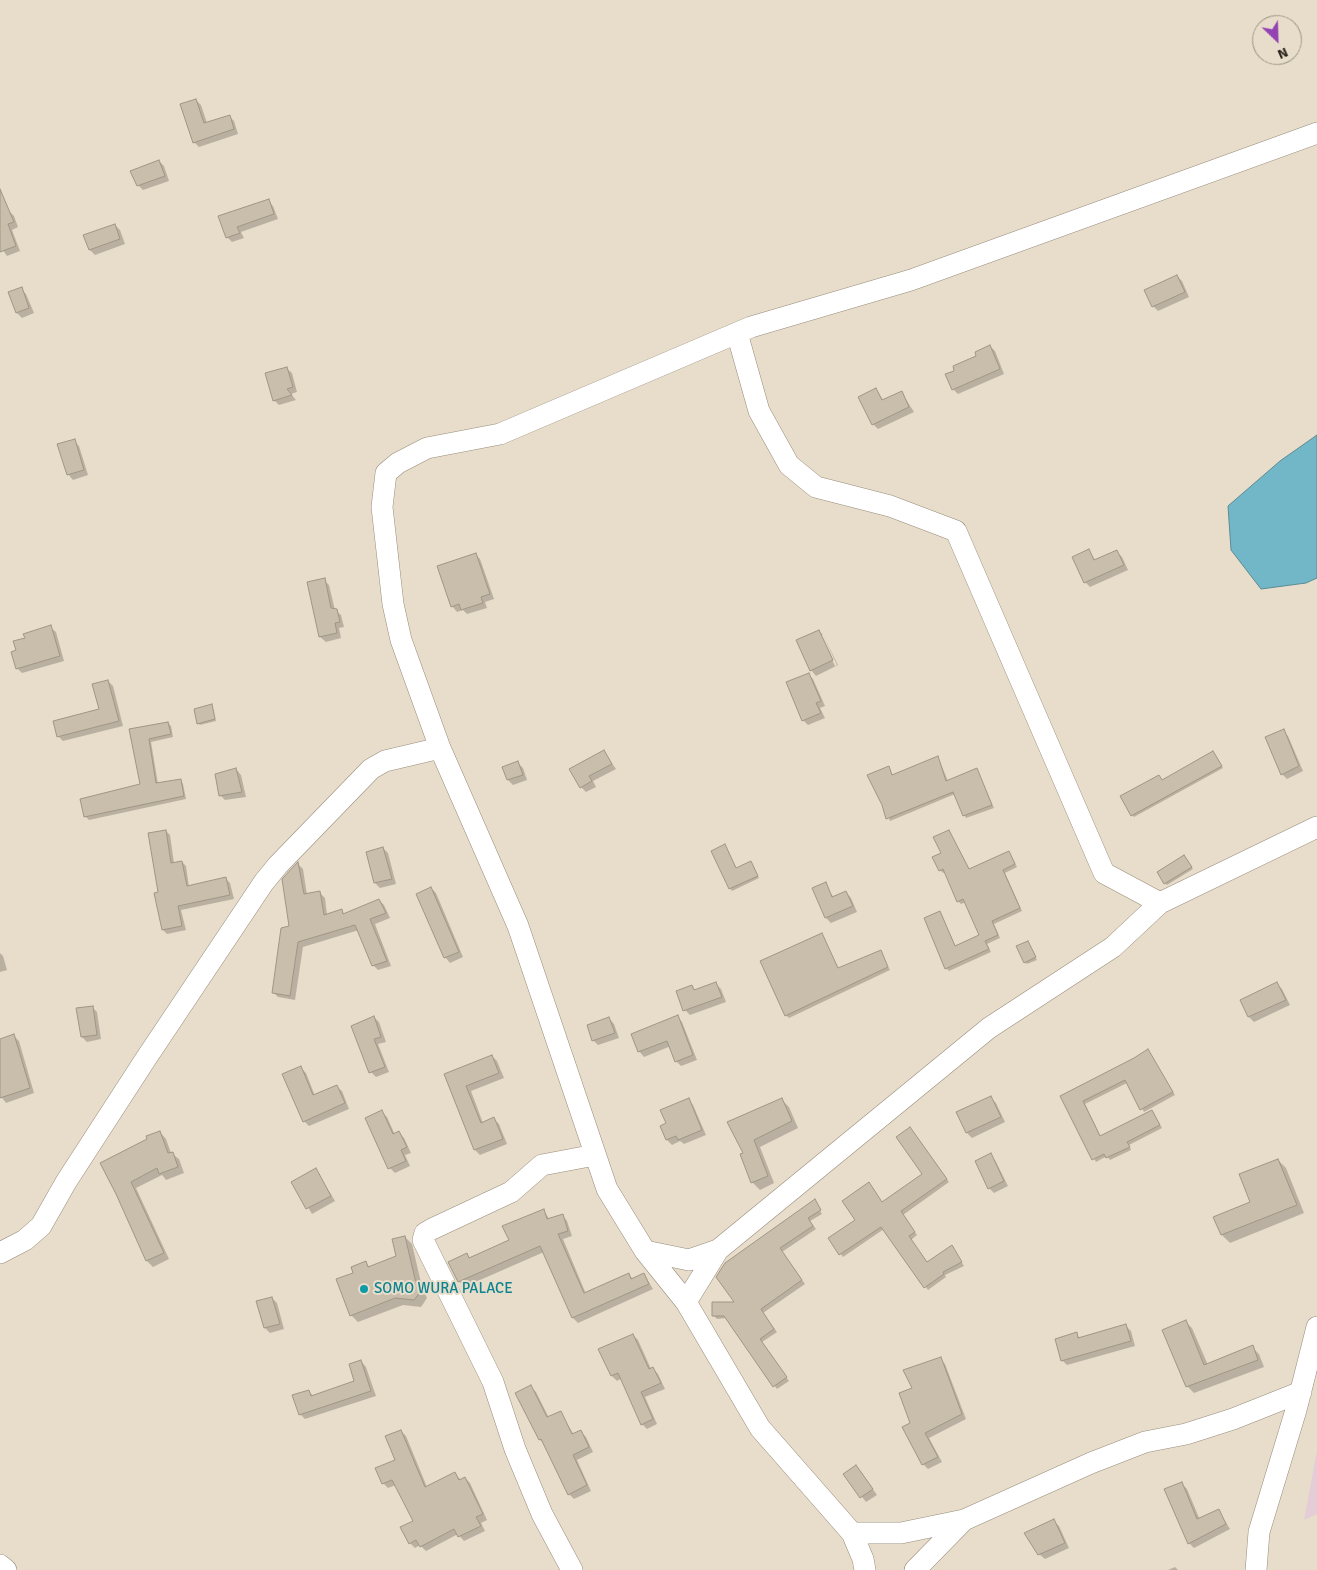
<!DOCTYPE html>
<style>
body{margin:0}
#map{position:relative;width:1317px;height:1570px;overflow:hidden;background:#e8ddca;font-family:Signika,sans-serif}
canvas{display:block}
.north{position:absolute;left:1252px;top:15px;width:50px;height:50px;box-sizing:border-box;background:#e8ddca;border:1px solid #9b9385;border-radius:50%;rotate:156deg;font-size:14px;font-weight:700;line-height:20px;text-align:center;color:#28241d}
.north::after{content:'';display:block;margin:auto;width:18px;height:22px;background:#9343b3;clip-path:polygon(50% 0,100% 100%,50% 72%,0 100%)}
</style>
<div id="map">
<canvas width="1317" height="1570"></canvas>
<div class="north">N</div>
</div>
<script>
const context = document.querySelector('canvas').getContext('2d');
context.lineJoin = 'round';
function paint(path, color) {
  context.fillStyle = color;
  context.fill(path, 'evenodd');
}
function toPath(rows) {
  const path = new Path2D();
  for (const r of rows) {
    path.moveTo(r[0], r[1]);
    for (let i = 2; i < r.length; i += 2) path.lineTo(r[i], r[i + 1]);
  }
  return path;
}
function trace(path, color, width, dash) {
  context.strokeStyle = color;
  context.lineWidth = width;
  context.lineCap = dash ? 'butt' : 'round';
  context.setLineDash(dash || []);
  context.stroke(path);
}
function drawText(font, color, halo, rows, align = 'center') {
  context.font = font + ' Signika,sans-serif';
  context.lineWidth = 4;
  context.setLineDash([]);
  context.textBaseline = 'middle';
  context.strokeStyle = halo;
  context.fillStyle = color;
  for (const [text, x, y, turn = 0] of rows) {
    context.save();
    context.translate(x, y);
    context.rotate((+turn || 0) * Math.PI / 180);
    context.textAlign = isNaN(turn) ? turn : align;
    if (halo) context.strokeText(text, 0, 0);
    context.fillText(text, 0, 0);
    context.restore();
  }
}
paint(toPath([
 [1317,1450,1317,1514,1304,1520]
]), '#e5cdd8');
const water = toPath([
 [1317,435,1317,578,1306,583,1261,589,1231,550,1228,506,1280,461,1317,435]
]);
paint(water, '#71b7c7');
trace(water, '#5b8b94', 1);
paint(toPath([
 [196,100,201,105,207,123,229,116,234,121,238,134,199,147,194,142],
 [159,161,164,166,169,181,143,190,138,185],
 [268,201,273,206,278,219,241,232,244,238,232,242,227,237,220,217],
 [9,211,14,216,18,227,12,230,20,251,7,256,0,246,0,214],
 [115,225,120,230,125,244,95,255,90,250],
 [1177,276,1182,281,1189,297,1158,311,1153,306],
 [21,289,26,294,34,313,22,318,17,313],
 [990,346,995,351,1004,374,958,394,953,389,956,371],
 [286,368,292,373,297,392,291,394,296,400,279,405,274,400],
 [876,390,884,401,902,393,914,412,878,429,873,424],
 [74,441,79,446,88,475,73,480,68,474],
 [1089,551,1096,561,1117,552,1122,557,1128,570,1090,587,1085,582],
 [475,554,480,559,494,599,485,602,487,608,467,614,463,610,457,612,452,606],
 [324,580,329,585,335,610,341,615,344,627,339,628,341,638,326,642,320,637],
 [50,627,56,632,64,661,22,673,17,668,18,651],
 [819,631,823,635,821,635,835,666,837,665,823,635,838,665,816,676,811,670],
 [808,674,813,679,825,706,820,708,825,718,808,725,803,720],
 [108,681,113,686,123,726,63,741,58,736,100,710],
 [212,706,216,721,200,725,198,723],
 [168,723,171,726,173,737,151,742,158,784,180,780,183,784,186,799,89,820,86,817,82,800,142,785,131,730],
 [1283,731,1288,736,1303,771,1287,779,1282,774],
 [604,752,616,769,593,781,596,787,586,792,581,787],
 [1213,752,1223,768,1134,817,1132,815,1162,781],
 [938,757,948,781,977,770,994,808,966,818,955,794,890,821,883,804,889,768,893,776],
 [518,763,523,768,527,780,513,785,508,780],
 [236,769,241,775,246,797,225,800,220,795],
 [166,831,170,835,174,863,182,862,186,866,189,887,226,879,230,883,234,899,181,910,186,930,167,934,163,930,159,893],
 [949,831,970,870,1008,852,1011,855,1017,867,1005,873,1022,911,994,924,1000,938,987,944,991,952,949,971,946,968,940,912,956,947,981,936,966,902,961,904,958,901,945,872,943,873,940,870],
 [725,845,737,869,751,862,759,878,732,891,730,888],
 [383,848,388,853,396,884,380,888,375,883,367,852],
 [1186,859,1193,869,1167,885,1165,883],
 [298,864,303,869,307,895,320,893,325,898,327,915,341,911,345,914,379,900,384,905,390,918,375,924,391,966,378,970,373,965,359,930,303,947,295,1000,278,997,273,992,290,927],
 [825,884,834,898,846,892,851,898,857,912,831,923,826,918,814,889],
 [431,888,436,893,463,957,450,963,445,957],
 [822,935,839,969,880,952,890,970,789,1018,786,1015],
 [1028,943,1037,960,1027,964,1025,962],
 [0,953,3,956,7,970,0,972],
 [716,984,721,989,726,1002,690,1015,685,1010,692,987,696,991],
 [1277,984,1282,989,1290,1005,1254,1022,1249,1017,1242,1000],
 [92,1007,97,1012,101,1039,87,1042,82,1037],
 [374,1017,379,1022,386,1042,378,1044,389,1072,376,1077,371,1072],
 [677,1017,682,1022,697,1060,681,1066,676,1061,671,1046,644,1057,639,1051],
 [609,1018,614,1024,619,1038,598,1045,593,1040],
 [14,1036,19,1041,34,1093,6,1103,0,1095,0,1040],
 [1148,1050,1175,1095,1144,1112,1127,1083,1085,1104,1101,1137,1152,1111,1162,1128,1129,1145,1131,1150,1110,1160,1107,1156,1096,1162,1061,1096,1135,1059],
 [492,1056,497,1061,504,1078,471,1091,483,1123,494,1119,499,1124,507,1144,480,1155,475,1150,445,1075],
 [301,1068,306,1073,315,1096,336,1086,342,1091,349,1109,309,1126,304,1121],
 [991,1098,996,1103,1005,1122,972,1138,967,1133],
 [688,1099,693,1105,706,1135,684,1144,680,1141,672,1145,667,1140,661,1126,667,1124],
 [782,1100,789,1107,798,1128,760,1147,774,1183,760,1190,752,1182,742,1154],
 [382,1112,387,1117,395,1135,399,1133,404,1138,411,1153,405,1155,410,1166,395,1173,390,1168],
 [160,1132,166,1139,171,1153,179,1159,184,1173,166,1180,162,1175,136,1188,169,1259,153,1267,147,1261,118,1193],
 [913,1132,949,1182,903,1215,917,1235,911,1240,928,1264,952,1247,964,1266,945,1275,946,1277,928,1290,884,1229,843,1257,830,1239,924,1174],
 [990,1155,995,1160,1008,1186,994,1193,989,1188],
 [1278,1160,1286,1168,1304,1213,1230,1243,1222,1235,1215,1218,1252,1203],
 [316,1170,335,1201,312,1214,293,1182],
 [815,1203,822,1214,810,1221,816,1229,782,1252,805,1284,763,1313,777,1332,762,1342,789,1381,777,1389,727,1318,717,1319,713,1315,737,1303],
 [544,1211,550,1220,562,1215,567,1221,572,1236,563,1239,586,1294,629,1275,633,1279,644,1274,653,1289,578,1323,573,1318,544,1252,464,1287,459,1281,467,1255,471,1259,510,1241],
 [405,1237,412,1244,422,1287,427,1298,421,1307,403,1305,358,1322,351,1315,354,1273,365,1263,370,1267,397,1257],
 [272,1298,277,1303,284,1329,270,1333,265,1328,258,1302],
 [1185,1321,1192,1328,1208,1365,1252,1347,1259,1354,1264,1367,1194,1393,1187,1386],
 [1126,1326,1131,1331,1135,1346,1067,1365,1062,1360,1076,1334,1081,1339],
 [633,1335,638,1340,651,1369,653,1369,658,1374,665,1389,645,1397,657,1424,647,1429,642,1424,622,1378,617,1381,612,1376],
 [940,1359,945,1364,966,1419,929,1438,942,1462,928,1469,923,1464,911,1423,913,1389],
 [361,1361,366,1367,376,1396,305,1419,300,1414,309,1391,313,1396,356,1382],
 [531,1387,536,1392,549,1418,560,1412,574,1435,581,1432,586,1437,593,1452,577,1460,591,1491,574,1499,569,1494,546,1445,540,1440,517,1394],
 [401,1431,406,1436,427,1487,454,1473,461,1480,465,1478,470,1483,487,1520,481,1523,485,1531,464,1541,458,1534,426,1551,420,1545,415,1548,410,1543,415,1521,396,1485,388,1488,383,1483,396,1460],
 [861,1472,877,1495,866,1502,845,1475],
 [1182,1484,1187,1489,1200,1520,1219,1511,1230,1529,1194,1548,1189,1543],
 [1054,1521,1059,1526,1069,1548,1045,1559,1039,1554],
 [1175,1567,1178,1570,1168,1570]
]), '#0003');
const building = toPath([
 [196,99,204,123,230,115,234,129,193,143,180,104,196,99],
 [159,160,165,176,137,186,130,171,159,160],
 [0,189,14,222,8,224,16,246,0,252,0,189],
 [269,199,274,214,237,227,240,233,226,238,218,216,269,199],
 [115,224,120,239,89,250,83,235,115,224],
 [1177,275,1185,292,1152,307,1144,290,1177,275],
 [22,287,29,308,16,313,8,292,22,287],
 [990,345,1000,369,952,390,945,374,954,371,953,366,976,356,975,352,990,345],
 [287,367,293,387,287,389,292,395,273,401,265,373,287,367],
 [876,388,882,400,902,391,909,407,872,425,858,397,876,388],
 [75,439,84,470,67,475,57,444,75,439],
 [1089,549,1094,560,1117,550,1124,565,1084,583,1072,557,1089,549],
 [476,553,490,594,481,597,483,603,461,610,459,604,451,607,437,566,476,553],
 [325,578,331,608,337,609,340,622,335,623,337,633,319,637,307,582,325,578],
 [51,625,60,656,16,669,11,652,16,650,13,641,25,638,23,634,51,625],
 [819,630,833,660,810,671,796,640,819,630],
 [809,673,821,701,816,703,821,713,802,721,786,682,809,673],
 [108,680,119,721,57,737,53,721,99,709,92,684,108,680],
 [212,704,215,719,197,724,194,709,212,704],
 [168,722,171,734,149,739,156,783,181,779,184,796,84,817,80,799,140,784,129,729,168,722],
 [1284,729,1299,766,1281,775,1265,737,1284,729],
 [604,750,612,764,589,776,592,781,580,788,569,769,604,750],
 [1213,751,1222,766,1131,816,1120,796,1159,775,1162,780,1213,751],
 [938,756,946,781,977,768,992,805,963,816,953,792,886,819,882,805,867,775,889,766,892,775,938,756],
 [518,761,523,775,507,780,502,767,518,761],
 [236,768,242,792,219,796,215,774,236,768],
 [166,830,171,863,182,861,187,886,226,877,230,895,178,906,182,926,162,930,154,893,158,892,148,833,166,830],
 [949,830,969,869,1009,851,1015,864,1003,870,1020,908,992,921,998,935,985,941,989,949,945,969,924,918,940,911,955,946,979,935,963,899,957,902,943,869,939,871,932,857,941,853,933,837,949,830],
 [725,844,736,868,751,861,758,876,729,889,711,851,725,844],
 [383,847,392,879,374,883,366,852,383,847],
 [1184,855,1192,867,1164,884,1157,872,1184,855],
 [298,862,304,894,320,891,324,915,342,909,343,914,379,899,386,913,370,919,387,961,372,966,355,925,298,942,290,996,272,993,281,928,289,926,282,879,298,862],
 [826,882,832,897,846,891,853,906,825,918,812,888,826,882],
 [431,887,459,952,444,958,416,894,431,887],
 [822,933,838,968,881,950,888,967,785,1016,760,961,822,933],
 [1028,941,1036,957,1024,963,1016,946,1028,941],
 [716,982,722,997,683,1011,676,991,692,985,694,990,716,982],
 [1277,982,1286,1000,1248,1017,1240,1000,1277,982],
 [93,1006,97,1035,81,1037,76,1008,93,1006],
 [678,1015,693,1055,675,1062,667,1041,638,1052,631,1034,678,1015],
 [374,1016,381,1037,374,1039,385,1067,369,1073,351,1026,374,1016],
 [609,1017,615,1033,592,1041,587,1025,609,1017],
 [14,1034,30,1088,0,1098,0,1039,14,1034],
 [1148,1049,1173,1092,1140,1110,1125,1080,1083,1101,1100,1136,1152,1110,1160,1125,1127,1142,1130,1147,1106,1158,1104,1154,1092,1160,1060,1096,1134,1058,1148,1049],
 [492,1055,499,1073,466,1086,481,1123,494,1117,503,1139,474,1150,444,1074,492,1055],
 [301,1066,313,1095,337,1085,345,1103,303,1122,282,1074,301,1066],
 [991,1096,1001,1117,966,1133,956,1112,991,1096],
 [689,1098,702,1130,678,1140,676,1136,666,1140,660,1126,666,1123,660,1110,689,1098],
 [782,1098,792,1121,754,1140,768,1176,751,1183,740,1154,743,1153,727,1122,782,1098],
 [382,1110,393,1134,399,1131,407,1147,401,1150,406,1161,388,1169,365,1118,382,1110],
 [910,1127,947,1179,901,1211,915,1232,909,1236,927,1262,952,1245,962,1262,943,1272,944,1274,924,1288,881,1227,839,1255,828,1238,855,1220,842,1201,869,1182,882,1202,922,1174,896,1137,910,1127],
 [160,1131,168,1153,173,1152,178,1167,159,1174,157,1168,131,1182,164,1253,146,1261,116,1194,100,1163,147,1139,146,1136,160,1131],
 [991,1153,1004,1181,988,1189,975,1161,991,1153],
 [1278,1159,1297,1205,1221,1235,1213,1217,1250,1202,1239,1174,1278,1159],
 [316,1168,331,1196,306,1209,291,1182,316,1168],
 [815,1199,821,1210,808,1218,813,1226,780,1248,802,1280,761,1309,774,1329,760,1339,787,1377,773,1387,724,1316,712,1316,712,1302,734,1302,716,1277,725,1263,815,1199],
 [544,1209,547,1219,563,1214,568,1231,558,1234,584,1293,629,1273,631,1279,644,1273,649,1284,572,1318,540,1246,458,1282,448,1262,467,1253,469,1258,509,1240,502,1226,544,1209],
 [405,1236,415,1279,421,1291,414,1300,395,1298,350,1316,336,1279,353,1273,351,1267,366,1261,368,1267,396,1256,392,1239,405,1236],
 [272,1297,280,1324,264,1328,256,1301,272,1297],
 [1186,1320,1204,1365,1253,1345,1258,1360,1186,1387,1162,1330,1186,1320],
 [1126,1324,1131,1341,1061,1361,1055,1339,1077,1332,1078,1338,1126,1324],
 [633,1334,649,1369,653,1367,661,1383,641,1392,653,1419,641,1425,618,1373,611,1376,598,1349,633,1334],
 [941,1357,962,1414,925,1433,938,1457,922,1465,902,1427,910,1423,899,1393,912,1388,903,1370,941,1357],
 [361,1360,371,1391,299,1415,292,1395,309,1390,311,1396,354,1381,349,1364,361,1360],
 [531,1385,547,1417,561,1411,572,1434,581,1430,589,1447,573,1455,587,1485,568,1495,541,1439,539,1440,515,1393,531,1385],
 [401,1430,425,1487,455,1472,459,1480,465,1477,483,1514,476,1517,481,1526,458,1537,454,1529,420,1547,416,1540,409,1544,400,1527,413,1521,392,1480,382,1484,375,1468,395,1460,385,1436,401,1430],
 [856,1465,873,1489,860,1498,843,1474,856,1465],
 [1182,1482,1197,1519,1219,1509,1226,1524,1188,1544,1164,1489,1182,1482],
 [1054,1519,1065,1543,1038,1555,1024,1533,1054,1519]
]);
paint(building, '#c9beab');
trace(building, '#a09583', 1);
const minor = toPath([
 [737,333,759,411,789,465,816,487,890,506,956,531,1104,873,1160,903],
 [645,1251,689,1260,718,1250,989,1028,1113,947,1160,903,1317,827],
 [0,1253,25,1240,41,1226,66,1182,145,1060,264,882,278,865,371,769,385,761,440,748],
 [686,1302,718,1250],
 [852,1533,901,1533,964,1520,1091,1463,1145,1442,1186,1434,1233,1419,1301,1392],
 [0,1565,6,1570],
 [572,1570,542,1514,515,1449,493,1382,423,1240,425,1233,432,1229,511,1192,542,1165,595,1155],
 [865,1570,863,1559,852,1533,760,1428,686,1302,645,1251,607,1189,518,926,440,748,401,640,393,604,382,507,386,473,398,463,427,448,500,434,751,327,911,280,1317,133],
 [915,1570,964,1520],
 [1256,1570,1259,1532,1296,1410,1317,1327]
]);
trace(minor, '#978c7b', 22);
trace(minor, '#fff', 21);
for (const [x, y, r, color] of [
 [364,1289,5,"#0f9aa8"]
]) {
  const dot = new Path2D();
  dot.arc(x, y, r, 0, 2 * Math.PI);
  context.fillStyle = color;
  context.fill(dot);
  trace(dot, '#e8ddca', 2);
}
drawText('15px', '#0d838f', '#e8ddca', [
 ["SOMO WURA PALACE",374,1289]
], 'left');
</script>
